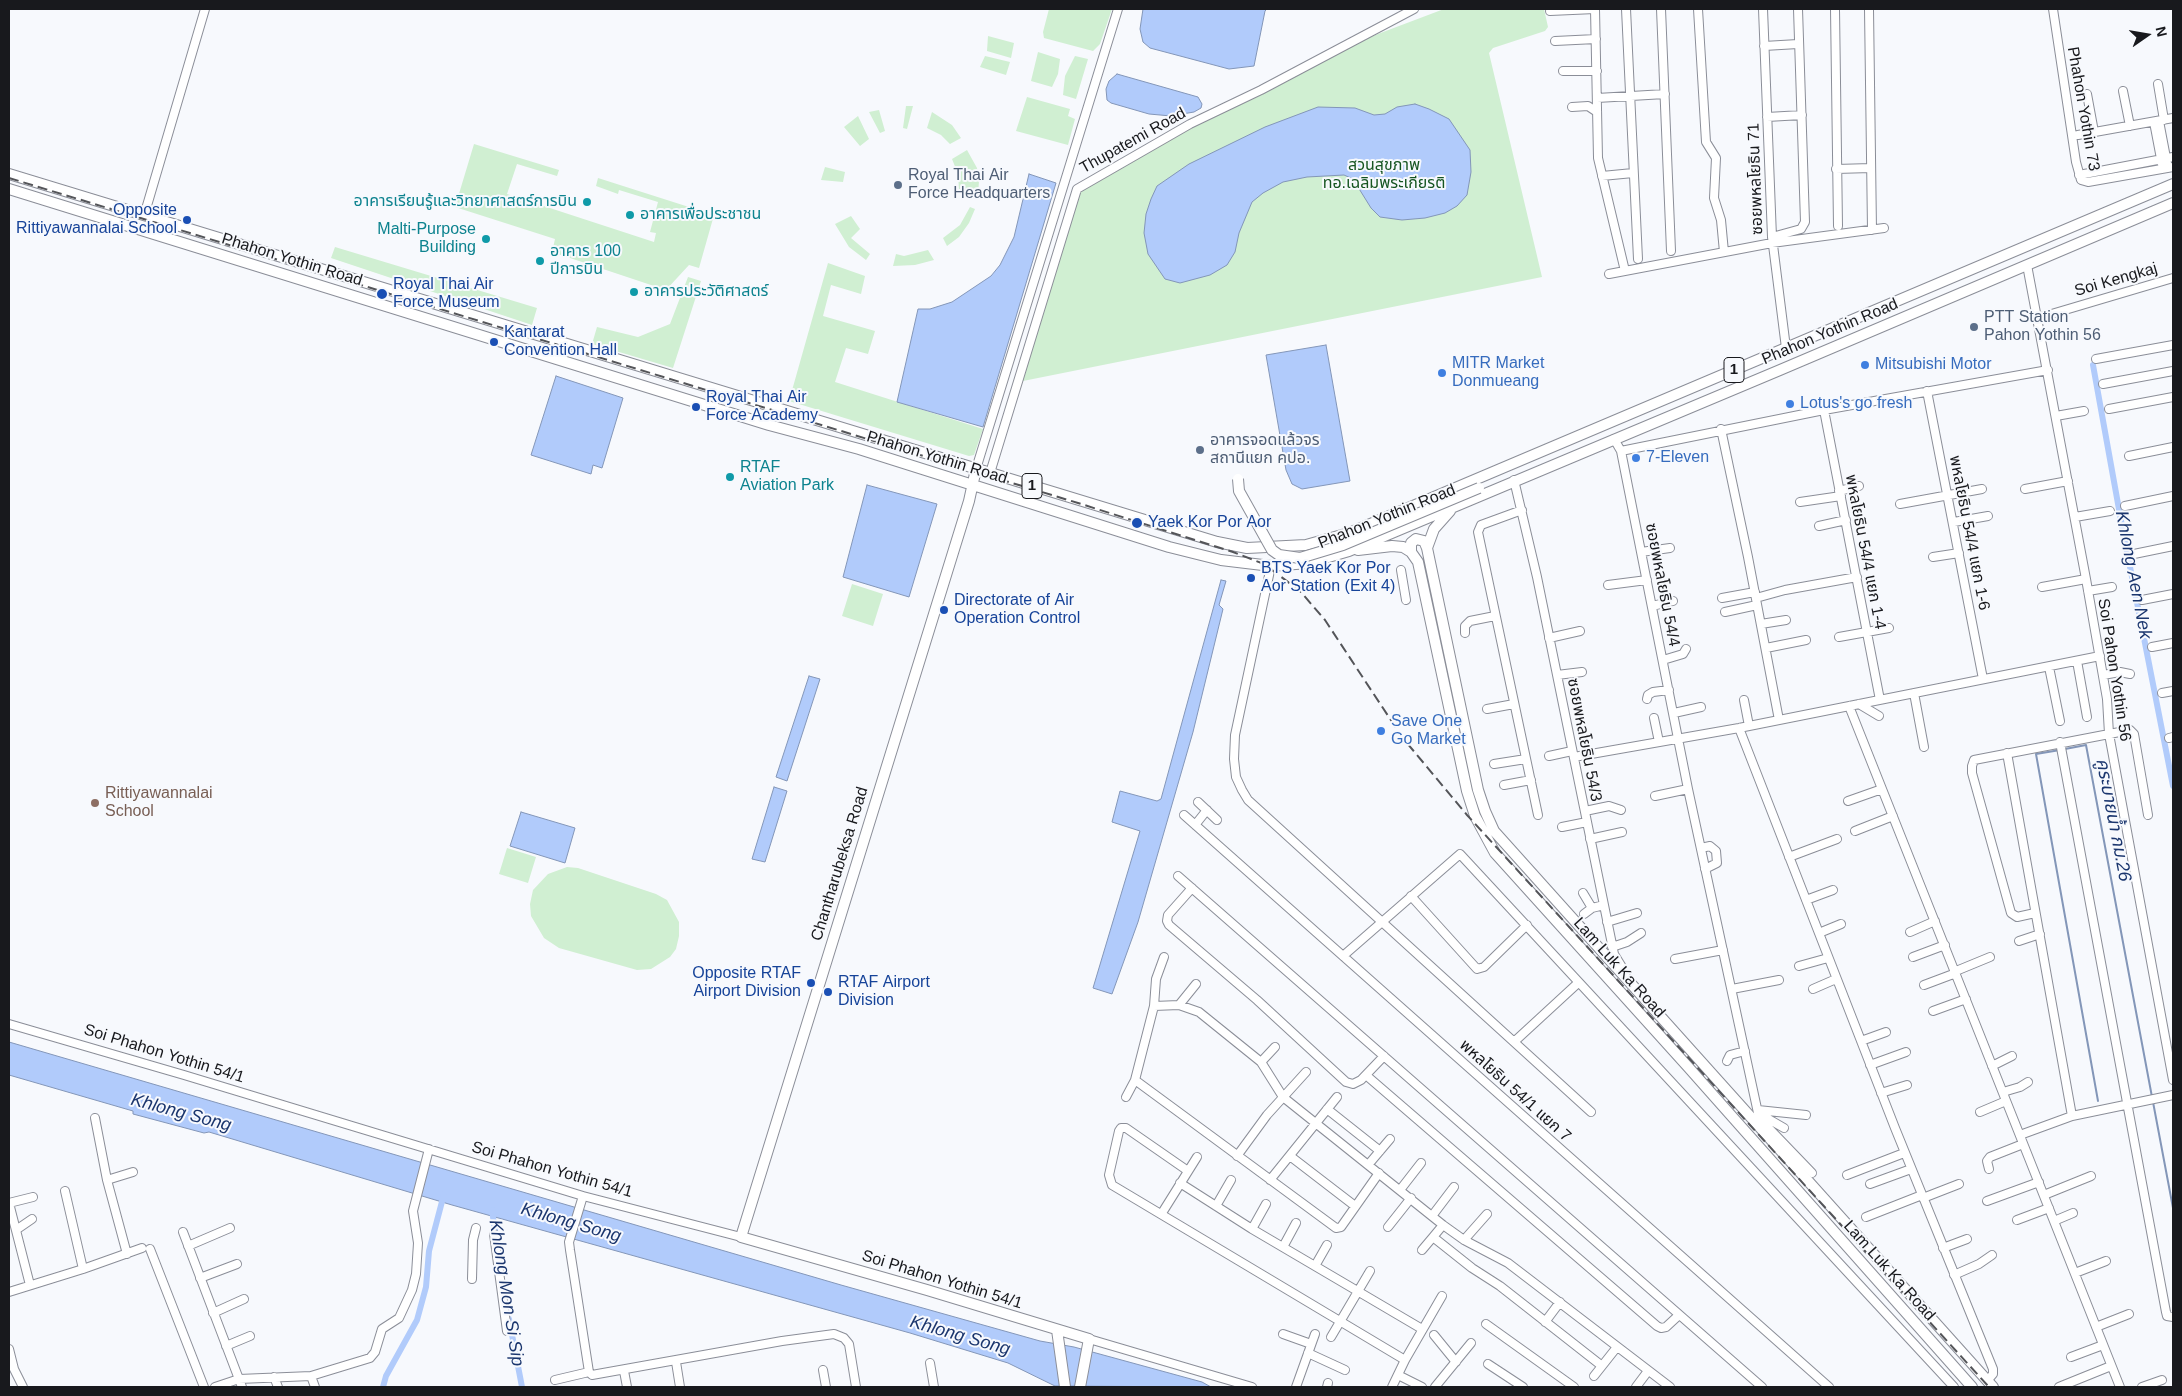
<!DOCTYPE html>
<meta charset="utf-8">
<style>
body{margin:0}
#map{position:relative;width:2182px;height:1396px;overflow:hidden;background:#f7f9fd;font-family:Helvetica,sans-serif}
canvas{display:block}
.frame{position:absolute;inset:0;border:10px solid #18191d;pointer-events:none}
.north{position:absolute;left:2122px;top:10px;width:50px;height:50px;-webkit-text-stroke:4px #f7f9fd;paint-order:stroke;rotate:77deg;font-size:14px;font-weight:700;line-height:20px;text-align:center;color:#18191d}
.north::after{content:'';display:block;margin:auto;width:18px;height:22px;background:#18191d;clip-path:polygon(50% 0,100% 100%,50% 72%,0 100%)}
</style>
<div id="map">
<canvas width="2182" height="1396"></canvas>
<div class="frame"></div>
<div class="north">N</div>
</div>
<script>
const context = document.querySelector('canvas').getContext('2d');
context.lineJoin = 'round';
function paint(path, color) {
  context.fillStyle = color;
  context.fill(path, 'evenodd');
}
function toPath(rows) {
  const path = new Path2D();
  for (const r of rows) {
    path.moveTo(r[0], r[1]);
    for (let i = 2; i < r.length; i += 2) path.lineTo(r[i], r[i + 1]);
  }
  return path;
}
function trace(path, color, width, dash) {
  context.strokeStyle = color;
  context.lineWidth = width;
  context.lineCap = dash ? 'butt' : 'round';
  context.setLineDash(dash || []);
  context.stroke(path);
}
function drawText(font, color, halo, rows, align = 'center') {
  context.font = font + ' Helvetica,"Noto Sans Thai",sans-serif';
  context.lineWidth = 4;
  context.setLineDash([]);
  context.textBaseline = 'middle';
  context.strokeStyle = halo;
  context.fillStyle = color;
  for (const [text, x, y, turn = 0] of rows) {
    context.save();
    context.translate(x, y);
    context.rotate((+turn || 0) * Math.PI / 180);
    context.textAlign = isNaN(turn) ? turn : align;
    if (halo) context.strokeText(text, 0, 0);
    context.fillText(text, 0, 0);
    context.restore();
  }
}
paint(toPath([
 [1049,9,1112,9,1100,44,1093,51,1044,38,1043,32],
 [1444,9,1544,9,1548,27,1545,31,1493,48,1489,53,1542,277,1018,382,1077,189,1185,128,1362,40],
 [988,36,1014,43,1011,58,987,51],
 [1038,52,1060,59,1058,74,1052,87,1031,81],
 [985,56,1010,62,1006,75,980,67],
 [1075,56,1088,59,1076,99,1063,95,1065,76],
 [1027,97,1070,109,1068,116,1075,119,1068,145,1016,131],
 [906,106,913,106,907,129,903,128],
 [879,110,885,131,880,133,869,112],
 [932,112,952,125,961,138,950,144,941,135,927,128],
 [858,116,869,139,860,146,844,127],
 [474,144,559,170,557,176,517,164,507,194,654,242,656,233,650,232,658,202,619,190,618,194,596,186,598,178,714,215,699,268,689,265,666,290,552,252,555,239,455,207],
 [967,150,977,168,979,181,978,195,959,190,958,174,952,159],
 [825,167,845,172,843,182,821,180],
 [970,207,975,209,969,223,959,237,947,246,943,238,960,225],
 [851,216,860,229,851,238,870,254,866,260,849,247,835,224],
 [335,247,537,308,532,325,331,258],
 [928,250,934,260,915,265,893,266,896,254,904,256],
 [828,263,865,276,861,294,831,285,823,316,875,331,868,354,846,348,835,382,983,429,974,455,969,456,789,401],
 [688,277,701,281,673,368,592,344,597,327,638,337,670,324],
 [852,584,883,594,873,626,842,616],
 [507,848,536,857,528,883,499,874],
 [567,867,578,868,656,894,667,900,679,922,679,936,676,949,670,957,651,969,637,970,559,948,544,938,531,916,530,904,533,890,548,874]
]), '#d0efd2');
const water = toPath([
 [1143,9,1267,9,1265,11,1254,66,1229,69,1150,48,1143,42,1140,29,1143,9],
 [1117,74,1198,97,1202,104,1201,108,1194,112,1171,116,1149,114,1111,103,1107,100,1106,89,1109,81,1117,74],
 [1415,104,1429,109,1449,119,1470,150,1471,172,1467,195,1457,206,1445,213,1425,218,1402,220,1380,217,1371,208,1353,179,1344,175,1307,177,1283,182,1263,193,1252,202,1239,233,1235,252,1227,265,1210,275,1180,283,1165,279,1148,254,1144,233,1146,214,1151,199,1157,186,1189,164,1265,127,1318,107,1355,108,1374,115,1385,114,1397,107,1415,104],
 [1029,174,1056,183,983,427,897,402,918,309,930,309,952,302,991,276,1000,265,1014,237,1029,174],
 [1326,345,1350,481,1302,489,1292,484,1286,470,1266,355,1326,345],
 [556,376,623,398,602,468,593,465,591,474,531,455,556,376],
 [867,485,937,504,909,597,843,577,867,485],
 [1221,580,1226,581,1219,605,1223,609,1193,732,1138,922,1112,994,1093,988,1140,831,1112,822,1120,791,1157,801,1161,799,1221,580],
 [809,676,820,679,787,781,776,777,809,676],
 [774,787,787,791,765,862,752,859,774,787],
 [521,812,575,828,565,863,510,846,521,812],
 [9,1042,841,1285,1040,1341,1074,1347,1202,1382,1211,1387,1055,1386,1008,1363,910,1333,452,1205,209,1132,204,1133,133,1114,133,1111,9,1075,9,1042]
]);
paint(water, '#b1cbfb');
trace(water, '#8396b8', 1);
trace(toPath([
 [2065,749,2086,745,2152,1097],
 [2060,750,2036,754,2098,1101],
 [2153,1102,2173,1208]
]), '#8396b8', 2);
trace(toPath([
 [2093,365,2122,526,2173,786],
 [492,1210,496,1237],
 [509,1319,522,1387],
 [383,1387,386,1376,417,1320,426,1287,429,1251,444,1194]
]), '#b1cbfb', 6);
const minor = toPath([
 [1595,9,1598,158,1625,271],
 [1626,9,1638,259],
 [1661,9,1671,251],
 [1698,9,1706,142,1716,158,1714,198,1721,220,1724,252],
 [1763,9,1772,237,1786,348],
 [1835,9,1838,226],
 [1869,9,1872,230],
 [2053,9,2076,162,2081,180,2088,182,2173,167],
 [1550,11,1595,9],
 [1555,41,1596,39],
 [1764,46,1798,44],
 [1563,71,1597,71],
 [2158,84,2164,120],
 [2123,91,2130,126],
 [2087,94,2094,132],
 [1597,98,1665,94],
 [1572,107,1588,106,1597,112],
 [1767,117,1802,115],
 [2159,121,2167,163],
 [2154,122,2162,164],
 [2078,135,2173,118],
 [1836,169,1871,168],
 [2079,175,2173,157],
 [1602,176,1633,173],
 [146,209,205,9],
 [1772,237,1801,229,1805,222,1798,9],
 [2027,265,2086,579,2107,699,2109,734,2173,1080],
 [1609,274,1772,243,1884,228],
 [2038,318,2173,278],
 [2096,359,2173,345],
 [2103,384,2173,371],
 [1927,391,1983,679],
 [2109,409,2173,397],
 [1824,410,1880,700],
 [2056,416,2084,411],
 [1721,429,1748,557,1779,720],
 [1614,439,1621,451,1688,789,1758,1113,1761,1120,1812,1173],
 [1621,451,1824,410,2048,370],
 [2129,456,2173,447],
 [976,469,1118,9],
 [990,473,1077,189,1190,124,1261,90,1414,9],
 [1514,480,1537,577,1614,954,1622,967],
 [2025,489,2068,481],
 [1839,491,1859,486],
 [1800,502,1841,496],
 [1900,504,1982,489],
 [2125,506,2173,496],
 [1522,510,1481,525,1478,532,1538,815],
 [2075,517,2110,511],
 [1954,522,1988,516],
 [1819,526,1846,520],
 [1641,552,1670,548],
 [2134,554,2173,546],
 [1933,557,1959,553],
 [1271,566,1235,735,1234,759,1236,777,1242,790,1248,800,1591,1112],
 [1401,570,1406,600],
 [1608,585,1647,580],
 [2042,587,2086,579],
 [2088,591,2112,587],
 [1722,598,1755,592],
 [1756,598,1785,590,1857,577],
 [2142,600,2173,594],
 [1652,606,1673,601],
 [1725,612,1757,605],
 [1761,624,1786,620],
 [1465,633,1465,626,1470,621,1495,616],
 [1839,637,1889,628],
 [1549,638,1580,631],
 [2152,647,2173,643],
 [1766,648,1806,640],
 [1663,660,1683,654,1686,649],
 [2077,661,2087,717],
 [2049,667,2060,721],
 [1557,675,1582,672],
 [2103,675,2120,672,2130,674],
 [1914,693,1924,747],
 [2162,693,2173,691],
 [1647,699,1648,695,1653,692,1669,690],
 [1744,700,1749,726],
 [1859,704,1879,716],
 [1849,706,2120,1387],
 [1487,709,1514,704],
 [1674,713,1701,707],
 [1654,718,1659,742],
 [1739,728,1895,1128,1993,1369,1993,1374,1987,1381],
 [2169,738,2173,737],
 [2060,742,2166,1312,2167,1316,2173,1317],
 [2007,753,2072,1116],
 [1549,756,1572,751],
 [1574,757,1739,728,2100,656],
 [1494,764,1526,759],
 [1504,785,1531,780],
 [1655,796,1688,789],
 [1848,801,1882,789],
 [1198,802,1217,820],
 [1585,811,1609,806,1621,810],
 [1184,815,1829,1387],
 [1195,825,1207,810],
 [1562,827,1587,822],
 [1855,831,1893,816],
 [1590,839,1622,832],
 [1701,848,1710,846,1716,851,1717,863,1705,869],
 [1789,857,1837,839],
 [1178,876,1762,1387],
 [1192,888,1168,915,1167,921,1169,925,1257,1000,1346,1082,1353,1084,1361,1080,1384,1056],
 [1583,893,1592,908],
 [1411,896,1477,969,1484,967,1527,925],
 [1806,900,1833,890],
 [2035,913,2017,917,2011,913,1972,773,1972,766,1974,760,2130,730,2134,734,2148,815],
 [1584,914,1592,908,1604,905],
 [1607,922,1637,913],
 [1910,932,1935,921],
 [1819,933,1841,924],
 [2019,941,2040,934],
 [1612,947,1627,942,1641,933],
 [1343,956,1460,854,1954,1387],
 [1913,957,1945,945],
 [1675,959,1723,950],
 [1799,966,1828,958],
 [1956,971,1990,957],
 [1924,985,1956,973],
 [1732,989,1779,980],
 [1813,989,1836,979],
 [1179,1005,1196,984],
 [1154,1006,1179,1005,1199,1012,1261,1062,1283,1097,1443,1225,1464,1240,1508,1263,1670,1387],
 [1933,1011,1966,999],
 [9,1024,184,1075,583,1196,741,1237],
 [1515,1041,1578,983],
 [1861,1041,1886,1032],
 [1727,1061,1730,1055,1745,1051],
 [1261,1062,1275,1047],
 [1870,1065,1906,1052],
 [1992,1066,2012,1056],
 [1367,1076,1657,1326,1661,1328,1666,1327,1679,1315],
 [1135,1080,1336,1228,1341,1227,1379,1173],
 [2003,1092,2020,1087,2028,1082],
 [1881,1093,1907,1085],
 [1126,1097,1135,1080,1154,1006,1156,979,1164,957],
 [1327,1109,1380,1151],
 [1758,1110,1806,1115],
 [1980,1112,2006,1101],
 [1758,1113,1784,1128],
 [95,1118,107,1180,127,1254],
 [2020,1135,2072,1116,2173,1095],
 [1237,1156,1267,1115,1306,1072],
 [1290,1156,1355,1206],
 [1368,1165,1390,1139],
 [1989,1169,1987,1161,1990,1157,2023,1144],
 [1188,1171,1126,1128,1121,1128,1119,1131,1109,1175,1112,1185,1405,1360],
 [1847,1175,1904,1153],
 [107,1180,133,1172],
 [1270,1180,1337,1097],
 [1180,1183,1252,1229,1422,1329],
 [1870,1184,1911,1169],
 [1400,1190,1421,1163],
 [65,1191,83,1269],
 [2044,1195,2091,1176],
 [583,1196,569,1242,570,1250,589,1372,592,1375,782,1341,834,1334,844,1338,849,1344,856,1387],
 [1923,1198,1959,1184],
 [1987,1201,2039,1182],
 [9,1203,30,1285],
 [9,1203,33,1197],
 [1216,1206,1231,1180],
 [1162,1213,1197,1157],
 [1432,1216,1454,1187],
 [1866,1217,1922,1195],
 [2017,1220,2049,1208],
 [2054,1221,2073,1213],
 [1443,1225,1433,1237,1472,1268,1500,1286,1602,1366],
 [1388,1227,1411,1198],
 [1252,1229,1266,1204],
 [16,1230,32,1219],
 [183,1232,242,1387],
 [494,1234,507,1331],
 [1464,1240,1487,1214],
 [188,1246,230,1228],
 [1283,1247,1296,1223],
 [1943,1248,1967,1239],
 [150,1249,204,1387],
 [1422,1250,1433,1237],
 [1315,1266,1327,1245],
 [2075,1273,2106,1261],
 [1954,1275,1979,1264,1992,1255],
 [200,1278,237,1264],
 [472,1279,473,1240,476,1228],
 [9,1292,83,1269,142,1248],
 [213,1313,244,1299],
 [1545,1322,1560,1302],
 [1486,1324,1574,1387],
 [2096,1327,2129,1314],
 [1283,1334,1311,1344],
 [1434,1335,1456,1362],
 [1331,1337,1370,1271],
 [1089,1339,1252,1387],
 [226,1346,250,1336],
 [9,1349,14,1369,23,1387],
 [1308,1353,1345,1370],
 [2071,1357,2103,1345],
 [676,1362,680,1387],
 [930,1363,934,1387],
 [1488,1364,1523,1387],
 [823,1370,826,1387],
 [624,1371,627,1387],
 [1398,1375,1422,1387],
 [311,1376,315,1387],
 [1594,1376,1617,1347],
 [274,1377,278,1387],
 [555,1380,589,1372],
 [215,1387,239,1379,311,1376,370,1358,375,1352,382,1329,399,1318,412,1290,416,1274,418,1243,413,1211,429,1149],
 [1296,1387,1315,1334],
 [1327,1387,1328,1383],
 [1392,1387,1405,1360,1442,1296],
 [1435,1387,1471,1343],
 [1636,1387,1648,1371],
 [2059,1387,2111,1366],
 [2142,1387,2162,1380]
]);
const major = toPath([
 [9,174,1217,542,1247,548,1306,545,1349,533,2173,184],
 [9,189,769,425,859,449,1169,547,1221,560,1271,566,1308,563,1349,551,1780,370,2173,203],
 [976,469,969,501,741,1237,927,1290,1089,1339,1080,1387],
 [1450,511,1434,529,1427,548,1478,790,1485,811,1494,831,1993,1387],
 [1358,550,1392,546,1403,547,1411,552,1418,562,1467,791,1475,816,1495,853,1689,1068,1972,1387],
 [1411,552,1411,543,1416,539,1424,541,1427,548],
 [1057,1330,1065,1387]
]);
trace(minor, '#8b8e98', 10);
trace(major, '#8b8e98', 12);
trace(minor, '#fff', 8);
trace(major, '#fff', 10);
trace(toPath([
 [9,178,1078,503,1233,552,1264,564,1300,591,1325,620,1402,737,1467,815,1989,1387]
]), '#545559', 2, [10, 5]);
const majorBridge = toPath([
 [1238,479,1239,491,1272,550,1279,555,1300,558,1343,545,1479,488]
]);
trace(majorBridge, '#8b8e98', 12, []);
trace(majorBridge, '#fff', 10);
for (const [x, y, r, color] of [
 [898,185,5,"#5c6f8a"],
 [587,202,5,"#0f9aa8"],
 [630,215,5,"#0f9aa8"],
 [187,220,5,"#1a4fb4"],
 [486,239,5,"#0f9aa8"],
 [540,261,5,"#0f9aa8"],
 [634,292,5,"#0f9aa8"],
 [382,294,6,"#1a4fb4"],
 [1974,327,5,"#5c6f8a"],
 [494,342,5,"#1a4fb4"],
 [1865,365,5,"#3f7fe0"],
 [1442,373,5,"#3f7fe0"],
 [1790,404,5,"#3f7fe0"],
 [696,407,5,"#1a4fb4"],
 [1200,450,5,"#5c6f8a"],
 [1636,458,5,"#3f7fe0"],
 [730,477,5,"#0f9aa8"],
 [1137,523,6,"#1a4fb4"],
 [1251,578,5,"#1a4fb4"],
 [944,610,5,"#1a4fb4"],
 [1381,731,5,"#3f7fe0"],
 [95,803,5,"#8d6e63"],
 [811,983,5,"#1a4fb4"],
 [828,992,5,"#1a4fb4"]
]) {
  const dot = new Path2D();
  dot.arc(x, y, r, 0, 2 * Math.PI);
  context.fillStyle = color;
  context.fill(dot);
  trace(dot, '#f7f9fd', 2);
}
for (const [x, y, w] of [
 [1734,370,20],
 [1032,486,20]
]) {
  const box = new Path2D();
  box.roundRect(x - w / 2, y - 12.5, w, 25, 4);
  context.fillStyle = '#f7f9fd';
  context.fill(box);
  trace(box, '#18191d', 1);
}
drawText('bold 15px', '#18191d', null, [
 ["1",1734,370],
 ["1",1032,486]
]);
drawText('16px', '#18191d', '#f7f9fd', [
 ["Phahon Yothin 73",2083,109,80],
 ["Thupatemi Road",1133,141,-29],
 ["ซอยพหลโยธิน 71",1756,179,-92],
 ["Phahon Yothin Road",292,260,17],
 ["Soi Kengkaj",2116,280,-16],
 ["Phahon Yothin Road",1830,332,-23],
 ["Phahon Yothin Road",937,458,17],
 ["Phahon Yothin Road",1387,517,-22],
 ["พหลโยธิน 54/4 แยก 1-6",1969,533,79],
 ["พหลโยธิน 54/4 แยก 1-4",1865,552,79],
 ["ซอยพหลโยธิน 54/4",1662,585,79],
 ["Soi Pahon Yothin 56",2114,670,81],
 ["ซอยพหลโยธิน 54/3",1584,740,79],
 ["Chantharubeksa Road",840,864,-73],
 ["Lam Luk Ka Road",1619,968,48],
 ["Soi Phahon Yothin 54/1",164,1054,17],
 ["พหลโยธิน 54/1 แยก 7",1515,1091,42],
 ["Soi Phahon Yothin 54/1",552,1170,16],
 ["Lam Luk Ka Road",1889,1271,48],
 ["Soi Phahon Yothin 54/1",942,1280,17]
]);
drawText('16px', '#165522', '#f7f9fd', [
 ["สวนสุขภาพ",1384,166],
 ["ทอ.เฉลิมพระเกียรติ",1384,184]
]);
drawText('16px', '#4e5e75', '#f7f9fd', [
 ["Royal Thai Air",908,176],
 ["Force Headquarters",908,194],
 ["PTT Station",1984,318],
 ["Pahon Yothin 56",1984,336],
 ["อาคารจอดแล้วจร",1210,441],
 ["สถานีแยก คปอ.",1210,459]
], 'left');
drawText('16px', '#0d838f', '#f7f9fd', [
 ["อาคารเรียนรู้และวิทยาศาสตร์การบิน",577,202,"right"],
 ["อาคารเพื่อประชาชน",640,215],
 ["Malti-Purpose",476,230,"right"],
 ["Building",476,248,"right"],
 ["อาคาร 100",550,252],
 ["ปีการบิน",550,270],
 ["อาคารประวัติศาสตร์",644,292],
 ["RTAF",740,468],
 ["Aviation Park",740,486]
], 'left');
drawText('16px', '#164399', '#f7f9fd', [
 ["Opposite",177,211,"right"],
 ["Rittiyawannalai School",177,229,"right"],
 ["Royal Thai Air",393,285],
 ["Force Museum",393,303],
 ["Kantarat",504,333],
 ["Convention Hall",504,351],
 ["Royal Thai Air",706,398],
 ["Force Academy",706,416],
 ["Yaek Kor Por Aor",1148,523],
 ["BTS Yaek Kor Por",1261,569],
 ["Aor Station (Exit 4)",1261,587],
 ["Directorate of Air",954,601],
 ["Operation Control",954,619],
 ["Opposite RTAF",801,974,"right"],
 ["Airport Division",801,992,"right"],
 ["RTAF Airport",838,983],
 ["Division",838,1001]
], 'left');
drawText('16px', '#366cbe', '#f7f9fd', [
 ["MITR Market",1452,364],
 ["Donmueang",1452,382],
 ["Mitsubishi Motor",1875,365],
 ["Lotus's go fresh",1800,404],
 ["7-Eleven",1646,458],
 ["Save One",1391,722],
 ["Go Market",1391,740]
], 'left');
drawText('16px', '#785e54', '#f7f9fd', [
 ["Rittiyawannalai",105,794],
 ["School",105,812]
], 'left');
drawText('italic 18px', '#1b366e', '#f7f9fd', [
 ["Khlong Aen Nek",2133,575,79],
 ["คูระบายน้ำ กม.26",2113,820,79],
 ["Khlong Song",181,1113,15],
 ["Khlong Song",571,1223,16],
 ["Khlong Mon Si Sip",506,1293,81],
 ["Khlong Song",960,1336,16]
]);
</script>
